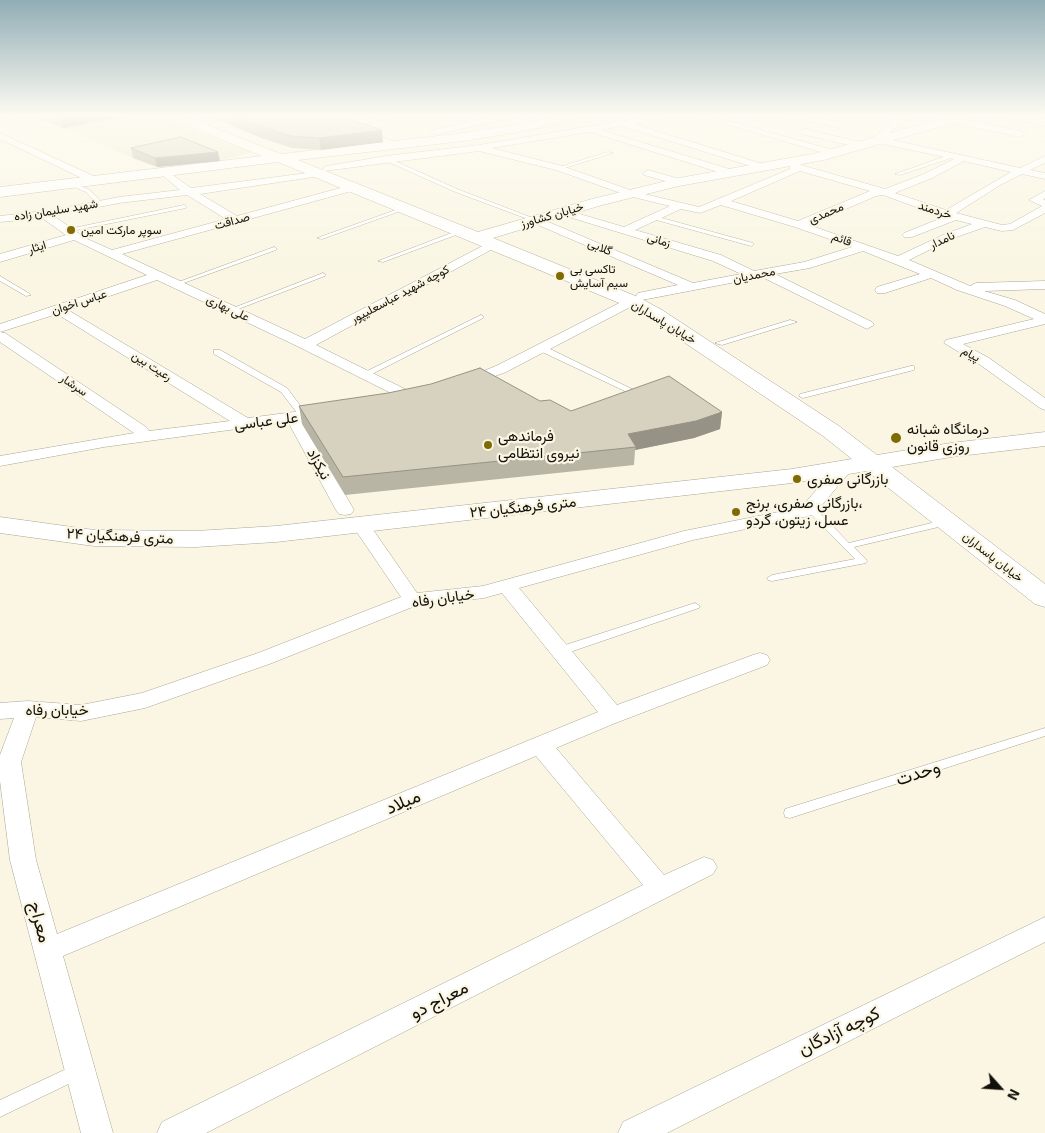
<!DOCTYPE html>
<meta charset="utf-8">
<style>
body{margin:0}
#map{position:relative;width:1045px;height:1133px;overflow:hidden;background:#faf6e3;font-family:"Exo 2",sans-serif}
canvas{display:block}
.north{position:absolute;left:975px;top:1063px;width:50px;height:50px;-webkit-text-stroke:4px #faf6e3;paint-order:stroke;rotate:116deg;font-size:14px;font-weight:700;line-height:20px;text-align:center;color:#12100a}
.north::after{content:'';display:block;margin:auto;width:18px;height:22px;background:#12100a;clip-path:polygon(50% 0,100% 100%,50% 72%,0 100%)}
</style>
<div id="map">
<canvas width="1045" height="1133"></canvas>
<div class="north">N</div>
</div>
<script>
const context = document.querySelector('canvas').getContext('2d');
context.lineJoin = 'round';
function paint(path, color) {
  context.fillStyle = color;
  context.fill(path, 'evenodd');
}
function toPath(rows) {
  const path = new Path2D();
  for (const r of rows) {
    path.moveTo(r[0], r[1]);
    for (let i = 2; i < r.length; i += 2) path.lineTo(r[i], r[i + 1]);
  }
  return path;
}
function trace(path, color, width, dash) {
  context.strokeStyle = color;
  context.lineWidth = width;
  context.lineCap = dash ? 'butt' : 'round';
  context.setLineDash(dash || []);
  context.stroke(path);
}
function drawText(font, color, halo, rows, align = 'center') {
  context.font = font + ' "Exo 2",Vazirmatn,sans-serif';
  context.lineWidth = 4.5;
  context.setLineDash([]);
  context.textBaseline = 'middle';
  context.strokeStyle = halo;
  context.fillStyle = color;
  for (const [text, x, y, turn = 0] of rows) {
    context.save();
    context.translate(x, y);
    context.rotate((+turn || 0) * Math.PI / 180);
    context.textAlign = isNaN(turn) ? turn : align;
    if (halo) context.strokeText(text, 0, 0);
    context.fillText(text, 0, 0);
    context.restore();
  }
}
paint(toPath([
 [129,116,159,116,215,139,254,152,220,161,182,146,133,158,63,128]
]), '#f0ead0');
const service = toPath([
 [608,152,613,153,561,169,556,168,608,152],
 [952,154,954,157,900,175,895,174,952,154],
 [386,157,457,189,538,220,533,221,453,191,384,160,386,157],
 [67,182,71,182,90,190,102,203,97,204,86,192,67,184,67,182],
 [184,205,187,207,186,208,67,232,64,230,184,205],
 [404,207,409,208,322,239,317,238,404,207],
 [651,215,753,243,754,244,751,246,649,218,648,217,651,215],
 [462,229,465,231,464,232,383,262,378,261,462,229],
 [274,247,276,248,276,250,178,285,173,284,274,247],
 [323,273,326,275,325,276,233,311,228,310,323,273],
 [0,276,30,294,31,295,26,296,0,281,0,276],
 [481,315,483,316,483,318,368,376,362,376,361,374,481,315],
 [790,320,797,322,722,345,715,343,790,320],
 [538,346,544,346,638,392,634,394,631,394,538,350,538,346],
 [214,350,220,350,287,388,308,416,307,418,301,418,281,392,214,354,214,350],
 [911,366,914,366,914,370,803,398,799,396,800,394,911,366],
 [810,505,813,506,849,543,948,519,953,522,951,524,854,547,866,559,867,561,866,563,772,581,768,580,767,578,772,575,855,559,807,510,805,508,810,505],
 [695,603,700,606,699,608,564,654,560,655,556,654,554,651,556,648,695,603],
 [1045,728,1045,736,790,818,785,817,784,813,785,809,1045,728],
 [77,1064,83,1067,85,1072,83,1077,0,1117,0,1100,77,1064]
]);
const minor = toPath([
 [311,116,322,116,344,123,378,116,391,116,390,118,353,126,403,145,398,148,395,147,311,116],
 [494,116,511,116,537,125,533,128,503,119,435,135,430,132,432,130,494,116],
 [651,116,668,116,664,119,634,124,766,165,768,167,766,169,760,169,622,126,601,130,736,171,737,173,732,176,728,175,590,132,492,148,562,166,636,192,699,207,790,169,791,161,796,158,799,159,801,165,885,189,924,174,954,159,878,143,870,144,870,140,901,116,910,116,883,138,1020,168,1045,156,1045,163,1030,170,1045,173,1045,179,1022,174,1002,184,956,213,1002,225,1010,224,1042,206,1029,200,1045,191,1045,198,1043,200,1045,200,1045,213,1013,230,1002,231,985,227,951,239,909,260,970,286,976,283,1045,281,1045,289,984,291,1015,300,1045,314,1045,324,963,344,989,358,1045,398,1045,410,1040,408,979,364,944,343,946,340,1034,319,1005,306,957,290,931,278,885,293,877,293,875,290,877,287,920,274,863,251,810,268,775,274,872,322,874,325,867,329,762,277,642,300,638,299,636,296,638,293,678,285,531,222,530,220,531,218,539,218,693,283,741,274,713,261,559,214,558,212,563,209,624,227,670,206,629,196,556,170,479,151,324,171,324,175,320,176,200,194,237,216,355,184,360,187,359,189,122,254,305,339,490,242,498,242,500,244,498,246,316,345,419,396,421,399,419,402,409,402,297,346,157,280,68,310,248,418,325,408,330,410,333,413,330,416,303,421,354,510,351,514,345,515,339,514,336,510,288,422,104,447,0,466,0,456,134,433,0,342,0,324,147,275,74,240,0,262,0,254,66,235,42,218,0,222,0,216,53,210,119,197,180,190,160,173,158,171,163,168,191,188,323,171,324,167,327,166,386,156,479,145,651,116],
 [964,161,1011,172,946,210,895,193,932,178,964,161],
 [800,171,870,191,798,221,731,201,800,171],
 [187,195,226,219,112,250,85,238,54,216,119,203,187,195],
 [883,195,944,217,904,233,902,235,904,237,912,237,956,220,972,224,943,235,898,256,809,225,876,196,883,195],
 [721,205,795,227,852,247,804,262,754,271,721,255,635,230,681,209,700,213,721,205],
 [57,314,230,421,149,431,146,427,5,333,0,332,57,314],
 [699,116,711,116,837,151,839,153,837,155,831,155,699,116],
 [792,116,807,116,843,123,844,125,840,128,796,119,792,116],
 [952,117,1020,131,1025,134,1020,137,949,122,948,120,952,117],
 [804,129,865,143,867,145,862,148,801,134,799,132,804,129],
 [0,133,98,178,99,180,98,182,90,182,0,139,0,133],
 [648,170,683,180,684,182,679,185,644,175,643,173,648,170],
 [631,297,636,298,637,301,636,304,506,372,466,387,461,386,459,383,461,380,496,366,631,297],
 [846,462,852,463,854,467,816,512,809,516,693,540,519,588,617,705,753,655,760,653,767,655,770,660,767,665,613,724,556,748,664,875,704,857,713,860,717,867,713,874,206,1133,157,1133,162,1122,643,885,536,756,63,956,113,1133,81,1133,10,860,0,781,0,755,14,718,0,719,0,703,28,701,81,705,142,693,258,653,401,597,352,525,355,521,361,520,367,521,417,593,483,586,684,531,798,508,804,504,840,463,846,462],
 [502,593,598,712,57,934,36,860,21,762,36,717,81,721,145,708,272,663,415,606,484,598,502,593],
 [1045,917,1045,942,667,1133,618,1133,623,1122,1045,917]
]);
const secondary = toPath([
 [169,116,185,116,281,154,464,133,525,123,557,116,577,116,575,119,525,131,464,141,298,160,478,232,592,199,679,178,817,153,951,116,969,116,967,119,824,160,679,186,602,205,493,238,638,297,662,310,839,426,877,455,951,443,1045,432,1045,446,951,457,892,467,1045,584,1045,607,1035,604,867,471,792,483,276,542,196,547,94,546,0,533,0,517,94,530,196,531,276,526,792,469,852,459,823,436,648,318,624,305,278,162,0,197,0,187,262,156,171,119,169,116],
 [1009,116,1032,116,1045,118,1045,126,1011,119,1009,116]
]);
trace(service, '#aaa694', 1);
trace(minor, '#aaa694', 1);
trace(secondary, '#aaa694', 1);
paint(service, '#fff');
paint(minor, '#fff');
paint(secondary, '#fff');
paint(toPath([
 [32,116,129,116,63,128],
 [210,116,340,116,383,142,321,150,292,148,261,138],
 [131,148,220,161,157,167,133,158],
 [540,401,571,411,722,412,720,429,694,438,635,450,634,465,345,495,302,424,299,406]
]), '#b9b5a5');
paint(toPath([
 [0,116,13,116,0,118],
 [66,116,129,116,63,128,60,117],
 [382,130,383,142,321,150,319,138],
 [218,152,220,161,157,167,155,158],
 [722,412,720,429,694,438,635,450,636,447,628,434]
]), '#969386');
const building = toPath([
 [234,116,340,116,382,130,319,138,290,136,260,126,234,116],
 [181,137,218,152,155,158,131,148,181,137],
 [480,368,540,401,550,400,571,411,669,376,722,412,696,421,628,434,636,447,343,477,299,406,388,393,431,384,480,368]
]);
paint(building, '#d7d2c0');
trace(building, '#969386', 1);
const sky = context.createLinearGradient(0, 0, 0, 274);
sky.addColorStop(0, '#91adb5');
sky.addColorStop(0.42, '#fdfbf2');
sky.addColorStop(1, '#fdfbf200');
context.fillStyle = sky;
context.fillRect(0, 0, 1045, 274);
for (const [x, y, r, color] of [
 [71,230,5,"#7f6a03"],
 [560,276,5,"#7f6a03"],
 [896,438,6,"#7f6a03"],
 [488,445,5,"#7f6a03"],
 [797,479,5,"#7f6a03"],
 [736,512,5,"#7f6a03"]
]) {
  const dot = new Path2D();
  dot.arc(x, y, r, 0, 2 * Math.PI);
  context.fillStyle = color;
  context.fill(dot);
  trace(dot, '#faf6e3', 2);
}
drawText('12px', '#12100a', '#faf6e3', [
 ["شهید سلیمان زاده",56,210,-9],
 ["خردمند",935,210,18],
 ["محمدی",826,213,-23],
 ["خیابان کشاورز",552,215,-16],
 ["صداقت",232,221,-15],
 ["قائم",842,239,20],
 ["زمانی",659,240,17],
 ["نامدار",942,240,-25],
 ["ایثار",37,247,-17],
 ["گلابی",600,247,23],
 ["محمدیان",754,275,-11],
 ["کوچه شهید عباسعلیپور",400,294,-28],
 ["عباس اخوان",79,302,-18],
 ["علی بهاری",228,308,25],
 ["خیابان پاسداران",664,322,31],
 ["پیام",971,354,29],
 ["رعیت بین",152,366,32],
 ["سرشار",74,385,34],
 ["خیابان پاسداران",993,557,38]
]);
drawText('12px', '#12100a', '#faf6e3', [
 ["سوپر مارکت امین",81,230],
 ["تاکسی بی",570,269],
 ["سیم آسایش",570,283]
], 'left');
drawText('15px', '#12100a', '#faf6e3', [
 ["علی عباسی",266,421,-7],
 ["نیکزاد",319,464,61],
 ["۲۴ متری فرهنگیان",523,507,-6],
 ["۲۴ متری فرهنگیان",120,536,3],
 ["خیابان رفاه",443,598,-8],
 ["خیابان رفاه",57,710]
]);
drawText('15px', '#12100a', '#faf6e3', [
 ["درمانگاه شبانه",907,429],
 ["روزی قانون",907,446],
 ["فرماندهی",498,436],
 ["نیروی انتظامی",498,453],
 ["بازرگانی صفری",807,479],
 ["بازرگانی صفری، برنج،",746,503],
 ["عسل، زیتون، گردو",746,520]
], 'left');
drawText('18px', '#12100a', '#faf6e3', [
 ["وحدت",918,773,-18],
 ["میلاد",403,802,-23],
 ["معراج",40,922,75],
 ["معراج دو",439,1000,-27],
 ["کوچه آزادگان",839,1031,-26]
]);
</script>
